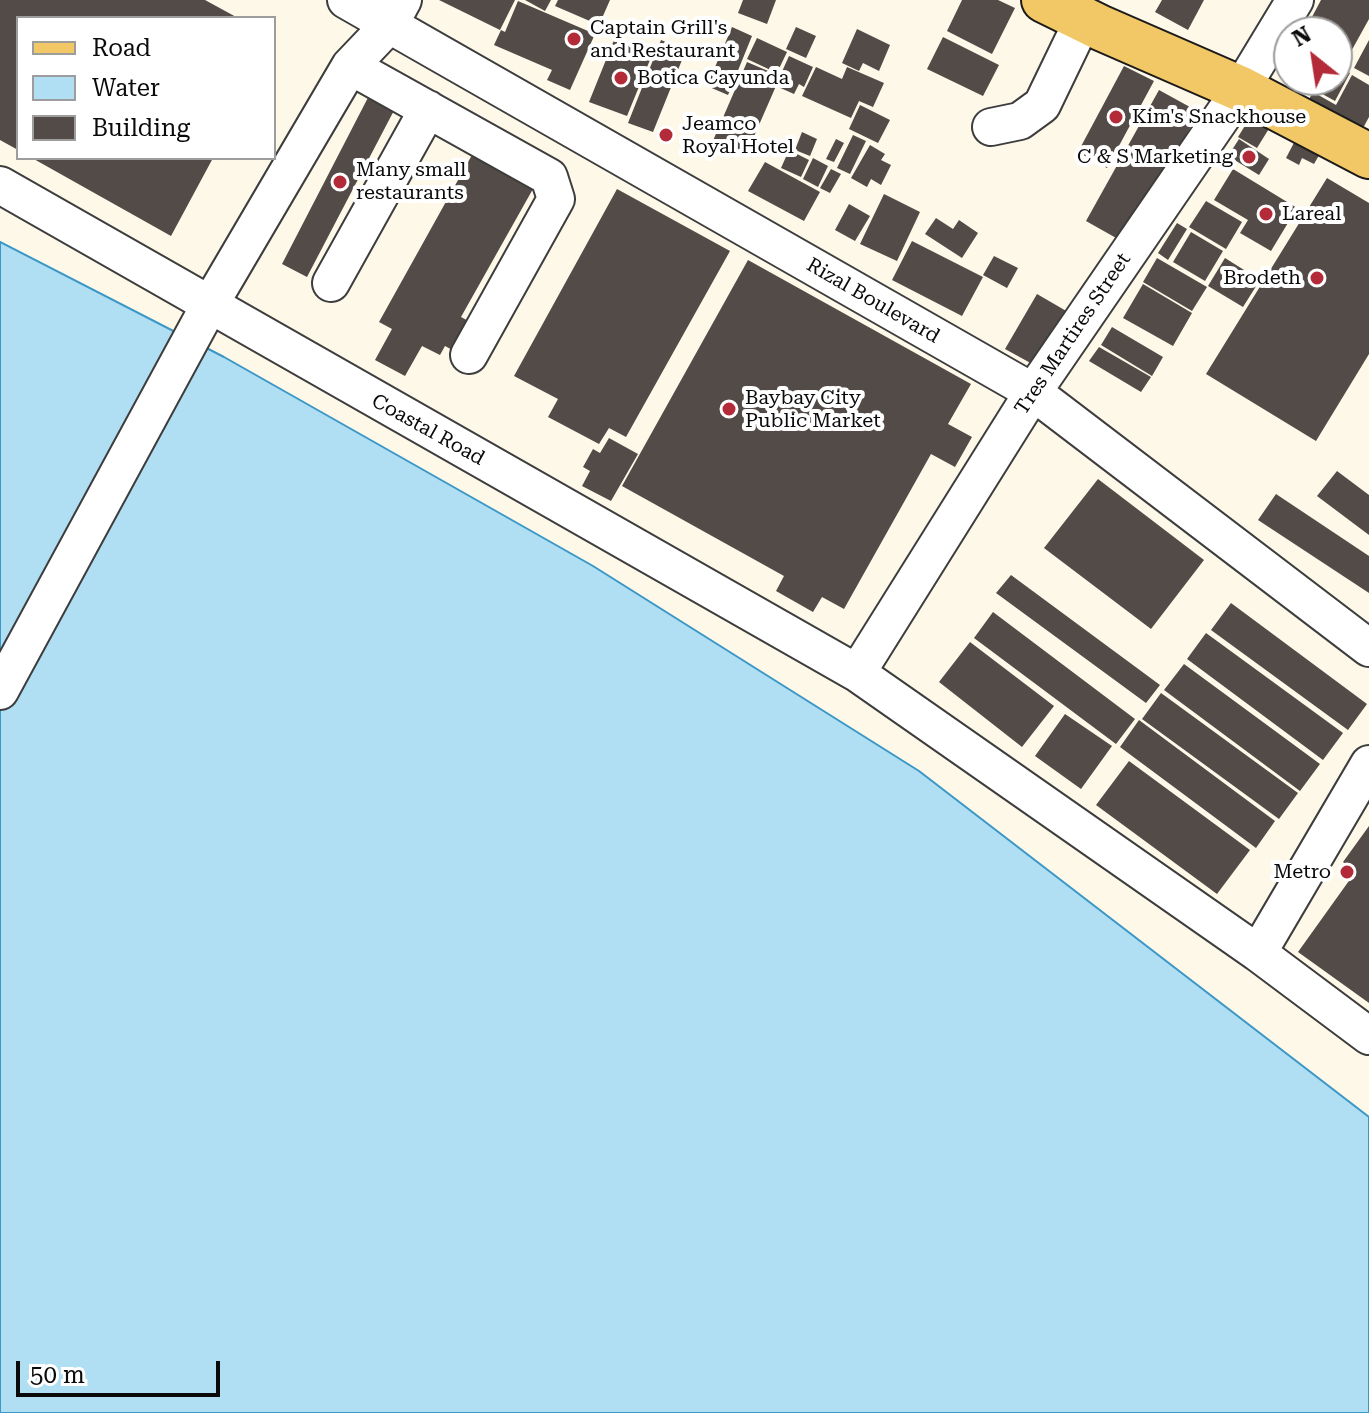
<!DOCTYPE html>
<style>
body{margin:0}
#map{position:relative;width:1369px;height:1413px;overflow:hidden;background:#fef8e9;font-family:"Roboto Serif",serif}
canvas{display:block}
.legend{position:absolute;left:16px;top:16px;width:260px;height:144px;box-sizing:border-box;background:#fff;border:2px solid #9d9d9d;margin:0;padding:10px 14px;list-style:none;font-size:24px;color:#0a0a0a}
.legend li{display:flex;align-items:center;gap:16px;height:40px}
.legend b{width:40px;border:2px solid #9d9d9d}
.north{position:absolute;left:1273px;top:16px;width:80px;height:80px;box-sizing:border-box;background:#fff;border:2px solid #9d9d9d;border-radius:50%;rotate:330deg;font-size:22px;font-weight:700;line-height:32px;text-align:center;color:#0a0a0a}
.north::after{content:'';display:block;margin:auto;width:28px;height:36px;background:#b32a39;clip-path:polygon(50% 0,100% 100%,50% 72%,0 100%)}
.scale{position:absolute;left:16px;top:1361px;width:204px;height:36px;box-sizing:border-box;border:4px solid #0a0a0a;border-top:0;padding-left:10px;font-size:24px;line-height:28px;white-space:nowrap;color:#0a0a0a;-webkit-text-stroke:6px #fff;paint-order:stroke}
</style>
<div id="map">
<canvas width="1369" height="1413"></canvas>
<ul class="legend">
<li><b style="height:10px;background:#f2c765"></b>Road</li>
<li><b style="height:22px;background:#b0def3"></b>Water</li>
<li><b style="height:22px;background:#524b47"></b>Building</li>
</ul>
<div class="north">N</div>
<div class="scale">50 m</div>
</div>
<script>
const context = document.querySelector('canvas').getContext('2d');
context.lineJoin = 'round';
function paint(path, color) {
  context.fillStyle = color;
  context.fill(path, 'evenodd');
}
function toPath(rows) {
  const path = new Path2D();
  for (const r of rows) {
    path.moveTo(r[0], r[1]);
    for (let i = 2; i < r.length; i += 2) path.lineTo(r[i], r[i + 1]);
  }
  return path;
}
function trace(path, color, width, dash) {
  context.strokeStyle = color;
  context.lineWidth = width;
  context.lineCap = dash ? 'butt' : 'round';
  context.setLineDash(dash || []);
  context.stroke(path);
}
function drawText(font, color, halo, rows, align = 'center') {
  context.font = font + ' "Roboto Serif",serif';
  context.lineWidth = 8;
  context.setLineDash([]);
  context.textBaseline = 'middle';
  context.strokeStyle = halo;
  context.fillStyle = color;
  for (const [text, x, y, turn = 0] of rows) {
    context.save();
    context.translate(x, y);
    context.rotate((+turn || 0) * Math.PI / 180);
    context.textAlign = isNaN(turn) ? turn : align;
    if (halo) context.strokeText(text, 0, 0);
    context.fillText(text, 0, 0);
    context.restore();
  }
}
const water = toPath([
 [0,242,224,357,593,566,919,771,1369,1117,1369,1413,0,1413,0,242]
]);
paint(water, '#b0def3');
trace(water, '#3b97c6', 2);
paint(toPath([
 [0,0,205,0,238,18,18,18,18,150,0,140],
 [439,0,515,0,500,30],
 [525,0,551,0,545,11],
 [558,0,610,0,599,25,555,6],
 [743,0,776,0,767,24,738,13],
 [962,0,998,0,1015,8,992,54,947,31],
 [1162,0,1204,0,1188,30,1155,12],
 [1321,0,1369,0,1369,19,1343,66,1337,63,1337,32,1304,32],
 [518,1,595,34,570,90,547,80,552,70,494,45,501,30,505,32],
 [732,27,752,36,728,95,707,86],
 [796,27,816,36,806,58,786,49],
 [857,29,890,45,879,71,863,63,859,71,842,63],
 [943,37,999,65,983,96,927,69],
 [757,38,787,52,777,73,747,59],
 [614,40,652,55,627,116,589,102],
 [661,40,686,50,653,132,628,123],
 [1369,40,1369,76,1354,68],
 [789,56,813,67,804,87,799,84,794,94,776,86,745,157,712,143,747,62,780,76],
 [1124,66,1154,81,1107,168,1078,152],
 [1337,66,1350,73,1335,101,1297,80,1337,80],
 [816,67,842,79,847,67,884,83,873,107,859,101,851,118,802,96],
 [1352,75,1369,85,1369,117,1362,130,1308,101,1313,92,1336,105],
 [374,86,400,99,307,277,282,264],
 [1159,90,1199,112,1125,243,1086,221],
 [860,105,890,120,878,143,849,129],
 [1251,116,1270,127,1257,148,1238,137],
 [802,132,817,139,810,156,795,150],
 [853,135,866,141,850,174,837,168],
 [1297,137,1322,150,1314,164,1302,158,1299,165,1286,158],
 [836,139,844,143,834,162,826,159],
 [1239,139,1269,159,1259,175,1228,156],
 [870,145,885,154,881,160,891,165,881,185,871,179,867,187,851,178],
 [477,146,538,180,461,317,472,323,456,352,445,346,440,355,422,346,405,376,375,360,392,329,379,322],
 [789,150,809,160,801,177,781,168],
 [32,158,213,158,171,236],
 [813,158,828,166,818,187,803,179],
 [765,162,820,192,804,221,748,191],
 [831,169,841,174,830,193,820,188],
 [1233,169,1297,208,1271,251,1240,233,1248,220,1214,200],
 [1327,178,1369,203,1369,354,1316,441,1206,374],
 [617,189,730,251,626,437,609,428,599,444,548,417,558,399,514,376],
 [884,194,920,212,897,261,860,244],
 [1206,201,1242,222,1226,249,1189,227],
 [849,204,870,216,855,241,835,230],
 [936,218,953,229,959,220,978,233,962,258,925,234],
 [1177,223,1187,229,1168,260,1158,253],
 [1191,232,1223,251,1205,281,1173,262],
 [912,241,983,277,962,316,892,280],
 [994,256,1018,268,1007,288,983,275],
 [1157,258,1207,287,1192,311,1143,282],
 [1225,258,1260,280,1243,307,1208,286],
 [748,260,971,384,948,424,972,437,955,467,931,454,844,609,822,597,813,612,776,591,784,576,622,486],
 [1143,284,1192,313,1173,346,1123,318],
 [1037,294,1068,312,1036,366,1005,349],
 [1112,327,1163,357,1152,376,1101,345],
 [1099,347,1151,377,1141,392,1089,361],
 [609,438,638,454,611,501,582,486,590,471,583,467,593,449,600,453],
 [1337,471,1369,495,1369,535,1317,496],
 [1098,479,1204,560,1151,629,1044,548],
 [1276,494,1369,556,1369,593,1258,520],
 [1011,575,1160,685,1146,703,996,593],
 [1231,603,1367,704,1348,730,1211,630],
 [993,612,1135,719,1116,744,974,638],
 [1206,633,1343,733,1323,760,1187,659],
 [970,642,1054,706,1022,747,939,682],
 [1184,664,1320,764,1300,791,1164,690],
 [1161,693,1298,793,1279,819,1142,719],
 [1065,714,1112,746,1081,789,1035,756],
 [1139,720,1275,821,1256,848,1120,747],
 [1129,761,1250,850,1217,894,1096,805],
 [1369,826,1369,1003,1298,952,1356,871,1343,862]
]), '#524b47');
const minor = toPath([
 [346,0,1033,392,1369,648],
 [350,66,549,177,556,199,469,355],
 [991,127,1020,121,1042,105,1083,20],
 [0,185,857,673,1258,953,1369,1036],
 [331,283,428,109],
 [857,673,1033,392,1241,89,1295,0],
 [0,691,209,306,350,66,390,24,403,0],
 [1258,953,1369,764]
]);
const major = toPath([
 [1044,0,1101,28,1241,89,1369,156]
]);
trace(minor, '#3d3d3d', 40);
trace(major, '#1b1b1b', 48);
trace(minor, '#fff', 36);
trace(major, '#f2c765', 44);
for (const [x, y, r, color] of [
 [574,39,8,"#b32a39"],
 [621,78,8,"#b32a39"],
 [1116,117,8,"#b32a39"],
 [666,135,8,"#b32a39"],
 [1249,157,8,"#b32a39"],
 [340,182,8,"#b32a39"],
 [1266,214,8,"#b32a39"],
 [1317,278,8,"#b32a39"],
 [729,409,8,"#b32a39"],
 [1347,872,8,"#b32a39"]
]) {
  const dot = new Path2D();
  dot.arc(x, y, r, 0, 2 * Math.PI);
  context.fillStyle = color;
  context.fill(dot);
  trace(dot, '#fff', 3);
}
drawText('20px', '#0a0a0a', '#fff', [
 ["Captain Grill's",590,28],
 ["and Restaurant",590,51],
 ["Botica Cayunda",637,78],
 ["Kim's Snackhouse",1132,117],
 ["Jeamco",682,124],
 ["Royal Hotel",682,147],
 ["C & S Marketing",1233,157,"right"],
 ["Many small",356,170],
 ["restaurants",356,193],
 ["Lareal",1282,214],
 ["Brodeth",1301,278,"right"],
 ["Baybay City",745,398],
 ["Public Market",745,421],
 ["Metro",1331,872,"right"]
], 'left');
drawText('20px', '#0a0a0a', '#fff', [
 ["Rizal Boulevard",873,301,30],
 ["Tres Martires Street",1073,334,-56],
 ["Coastal Road",428,430,29]
]);
</script>
